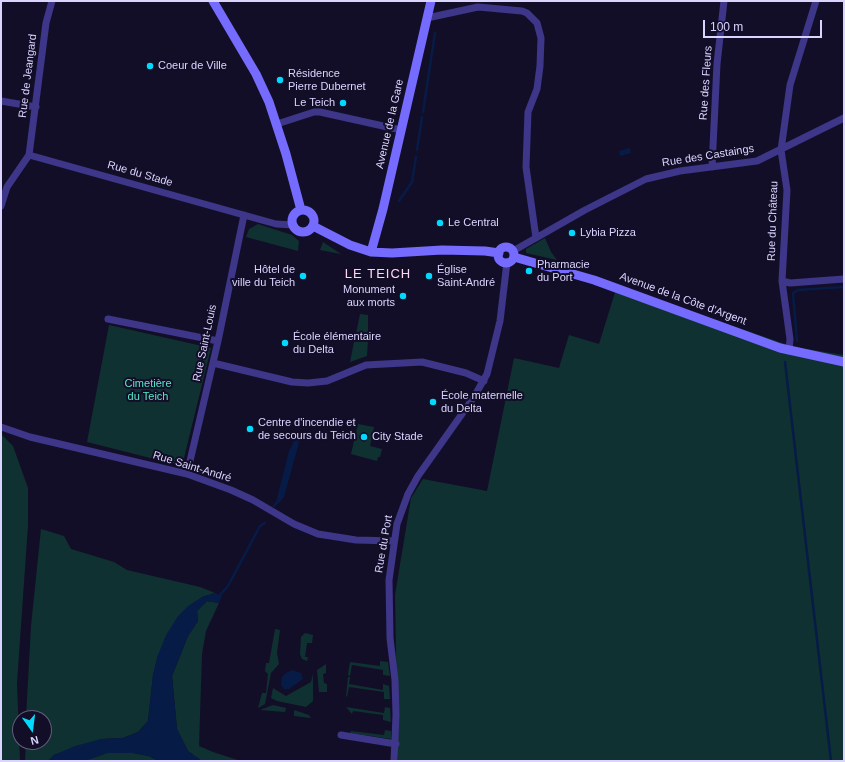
<!DOCTYPE html>
<meta charset="utf-8">
<style>
body{margin:0}
#map{position:relative;width:845px;height:762px;overflow:hidden;background:#130e27;font-family:Helvetica,sans-serif}
canvas{display:block}
.frame{position:absolute;inset:0;border:2px solid #dbd4ff;pointer-events:none}
.north{position:absolute;left:12px;top:710px;width:40px;height:40px;box-sizing:border-box;background:#130e27;border:1px solid #635d7d;border-radius:50%;rotate:166deg;font-size:11px;font-weight:700;line-height:16px;text-align:center;color:#dbd4ff}
.north::after{content:'';display:block;margin:auto;width:14px;height:18px;background:#00daff;clip-path:polygon(50% 0,100% 100%,50% 72%,0 100%)}
.scale{position:absolute;left:703px;top:20px;width:119px;height:18px;box-sizing:border-box;border:2px solid #dbd4ff;border-top:0;padding-left:5px;font-size:12px;line-height:14px;white-space:nowrap;color:#dbd4ff;-webkit-text-stroke:3px #130e27;paint-order:stroke}
</style>
<div id="map">
<canvas width="845" height="762"></canvas>
<div class="frame"></div>
<div class="north">N</div>
<div class="scale">100 m</div>
</div>
<script>
const context = document.querySelector('canvas').getContext('2d');
context.lineJoin = 'round';
function paint(path, color) {
  context.fillStyle = color;
  context.fill(path, 'evenodd');
}
function toPath(rows) {
  const path = new Path2D();
  for (const r of rows) {
    if (r.length === 3) {
      path.moveTo(r[0] + r[2], r[1]);
      path.arc(r[0], r[1], r[2], 0, 2 * Math.PI);
      continue;
    }
    path.moveTo(r[0], r[1]);
    for (let i = 2; i < r.length; i += 2) path.lineTo(r[i], r[i + 1]);
  }
  return path;
}
function trace(path, color, width, dash) {
  context.strokeStyle = color;
  context.lineWidth = width;
  context.lineCap = dash ? 'butt' : 'round';
  context.setLineDash(dash || []);
  context.stroke(path);
}
function drawText(font, color, halo, rows, align = 'center') {
  context.font = font + ' Helvetica,sans-serif';
  context.lineWidth = 4;
  context.setLineDash([]);
  context.textBaseline = 'middle';
  context.strokeStyle = halo;
  context.fillStyle = color;
  for (const [text, x, y, turn = 0] of rows) {
    context.save();
    context.translate(x, y);
    context.rotate((+turn || 0) * Math.PI / 180);
    context.textAlign = isNaN(turn) ? turn : align;
    if (halo) context.strokeText(text, 0, 0);
    context.fillText(text, 0, 0);
    context.restore();
  }
}
paint(toPath([
 [258,224,292,235,299,241,298,251,246,237,249,229],
 [545,238,551,252,557,260,526,253,526,249],
 [323,242,341,254,320,250],
 [617,286,794,347,844,355,844,761,398,761,395,595,411,498,423,479,487,491,514,358,559,368,569,335,599,344],
 [360,314,368,315,368,335,356,334],
 [109,325,211,348,182,466,87,442],
 [355,337,368,340,367,356,350,362],
 [358,424,374,427,370,446,382,449,380,457,378,457,377,461,351,454],
 [1,434,13,446,28,488,28,525,17,683,20,761,1,761],
 [41,529,64,536,71,549,114,562,127,570,200,587,215,593,202,597,158,655,153,675,148,721,138,732,123,738,101,739,54,755,48,761,25,761,26,742,44,742,44,718,26,718,31,626],
 [207,601,219,603,206,631,202,654,199,746,213,752,241,761,202,761,188,751,177,729,172,676,188,636,198,621,197,611],
 [275,629,280,630,277,653,279,664,271,673,265,704,258,708,262,693,266,693,268,674,265,671,266,663,269,663],
 [305,633,313,635,312,643,307,643,305,657,308,657,307,661,302,659,300,654,301,637],
 [380,661,388,662,390,676,383,675,383,670,352,665,350,676,348,675,350,662,380,666],
 [326,664,326,673,323,674,324,683,327,684,327,692,319,692,317,670],
 [313,674,313,701,306,707,277,701,271,698,273,688,286,696,311,682],
 [348,677,350,677,349,684,383,690,383,684,389,686,390,699,384,699,384,692,349,687,347,697,346,696],
 [273,705,286,708,285,712,260,710],
 [346,707,384,713,385,707,390,708,391,722,383,720,383,715,353,711,352,714],
 [294,710,309,715,311,718,294,716],
 [385,730,391,731,391,739,350,733,351,731,384,735],
 [107,753,133,753,149,756,158,761,84,761]
]), '#103131');
paint(toPath([
 [630,148,631,153,620,156,619,151],
 [300,439,284,497,279,503,276,502,289,451,294,441],
 [215,593,222,596,219,603,207,601,197,611,198,621,188,636,172,676,177,729,188,751,202,761,158,761,149,756,133,753,107,753,84,761,48,761,54,755,75,746,101,739,123,738,138,732,148,721,153,675,158,655,166,635,178,616,188,606,202,597],
 [292,670,301,673,303,679,289,689,284,689,281,685,282,677,286,673]
]), '#071b47');
trace(toPath([
 [423,112,435,33],
 [417,150,422,117],
 [399,201,412,182,416,157],
 [797,341,793,293,798,290,844,287],
 [785,362,831,761],
 [274,506,279,500],
 [219,596,228,586,260,526,265,523]
]), '#071b47', 2.5);
trace(toPath([
 [427,18,478,7,522,11,527,13,537,23,541,38,540,66,537,89,528,112,526,167,536,238],
 [1,101,36,107],
 [277,124,314,112,320,112,401,130],
 [29,155,276,224,293,225],
 [712,167,717,64,724,1],
 [1,206,7,187,29,155,46,23,52,1],
 [513,251,585,210,646,179,680,171,757,161,844,118],
 [782,281,790,283,844,279],
 [108,319,218,341],
 [789,351,790,339,782,281,787,190,781,150,790,85,816,1],
 [213,363,292,382,308,383,327,381,366,365,422,362,466,373,484,381],
 [1,427,30,437,187,474,231,490,253,500,294,524,318,534,356,540,394,541],
 [187,474,218,341,244,215],
 [341,735,396,744],
 [394,761,396,715,395,680,390,638,389,580,397,524,408,494,418,476,474,397,487,374,500,321,507,262]
]), '#3d3689', 7);
trace(toPath([
 [213,1,256,74,269,102,286,154,301,210],
 [303,221,11],
 [313,226,350,245,371,252,392,253,442,250,485,251,499,253],
 [506,255,8],
 [371,252,383,209,431,1],
 [514,257,594,280,780,348,844,362]
]), '#756bff', 9);
for (const [x, y, r, color] of [
 [150,66,4,"#00daff"],
 [280,80,4,"#00daff"],
 [343,103,4,"#00daff"],
 [440,223,4,"#00daff"],
 [572,233,4,"#00daff"],
 [529,271,4,"#00daff"],
 [303,276,4,"#00daff"],
 [429,276,4,"#00daff"],
 [403,296,4,"#00daff"],
 [285,343,4,"#00daff"],
 [433,402,4,"#00daff"],
 [250,429,4,"#00daff"],
 [364,437,4,"#00daff"]
]) {
  const dot = new Path2D();
  dot.arc(x, y, r, 0, 2 * Math.PI);
  context.fillStyle = color;
  context.fill(dot);
  trace(dot, '#130e27', 1.5);
}
drawText('11px', '#dbd4ff', '#130e27', [
 ["Coeur de Ville",158,66],
 ["Résidence",288,74],
 ["Pierre Dubernet",288,87],
 ["Le Teich",335,103,"right"],
 ["Le Central",448,223],
 ["Lybia Pizza",580,233],
 ["Pharmacie",537,265],
 ["du Port",537,278],
 ["Hôtel de",295,270,"right"],
 ["ville du Teich",295,283,"right"],
 ["Église",437,270],
 ["Saint-André",437,283],
 ["Monument",395,290,"right"],
 ["aux morts",395,303,"right"],
 ["École élémentaire",293,337],
 ["du Delta",293,350],
 ["École maternelle",441,396],
 ["du Delta",441,409],
 ["Centre d'incendie et",258,423],
 ["de secours du Teich",258,436],
 ["City Stade",372,437]
], 'left');
drawText('11px', '#dbd4ff', '#130e27', [
 ["Rue de Jeangard",28,76,-83],
 ["Rue des Fleurs",706,83,-86],
 ["Avenue de la Gare",390,124,-77],
 ["Rue des Castaings",708,156,-9],
 ["Rue du Stade",140,174,16],
 ["Rue du Château",773,221,-88],
 ["Avenue de la Côte d'Argent",683,299,20],
 ["Rue Saint-Louis",205,343,-78],
 ["Rue Saint-André",192,467,17],
 ["Rue du Port",384,544,-80]
]);
drawText('11px', '#58e7ca', '#130e27', [
 ["Cimetière",148,384],
 ["du Teich",148,397]
]);
context.letterSpacing = '1px';
drawText('13px', '#ffd6ee', '#130e27', [
 ["LE TEICH",378,274]
]);
context.letterSpacing = '0px';
</script>
